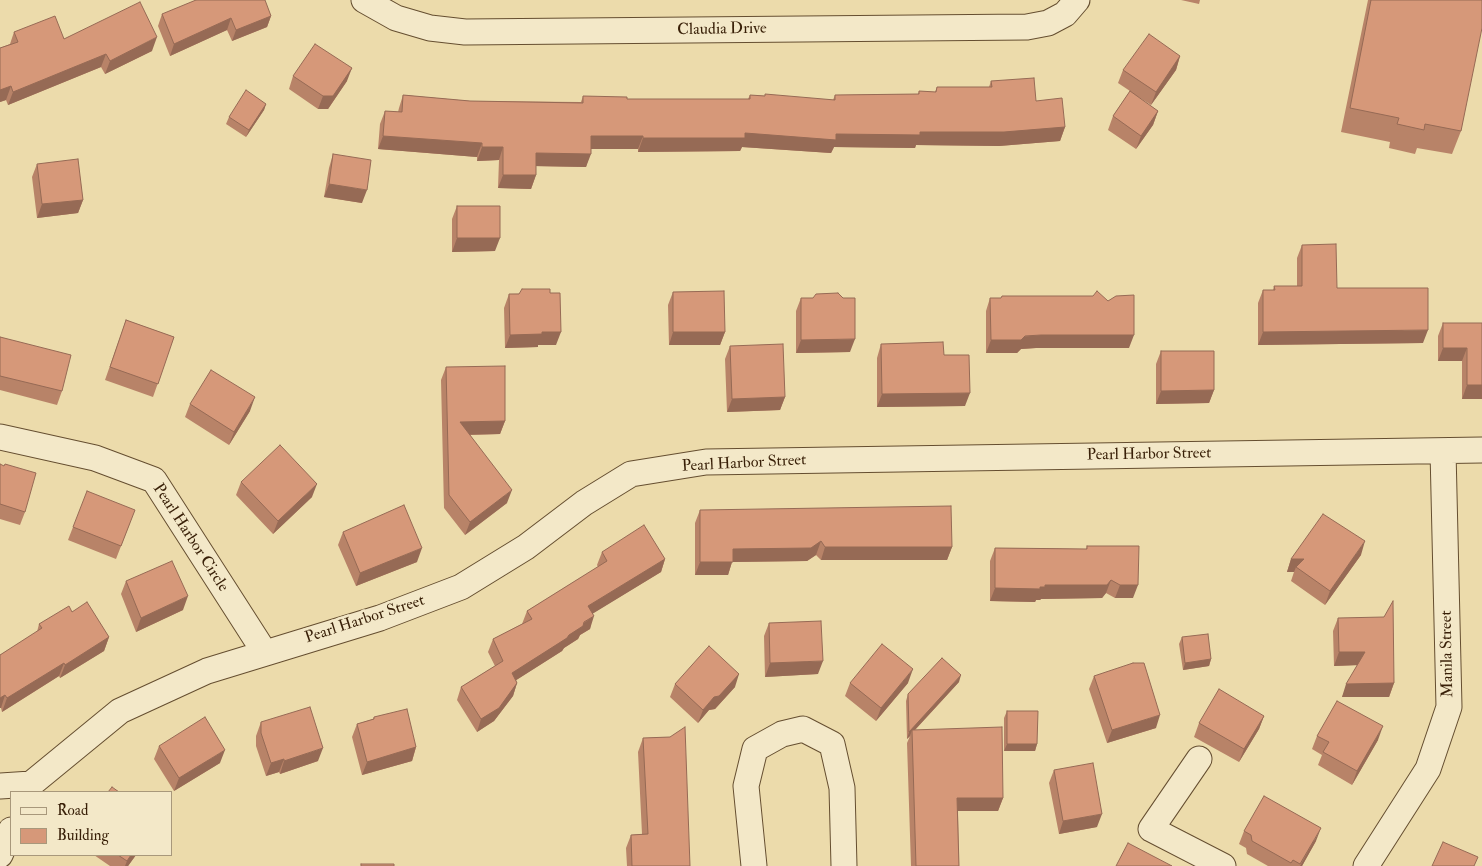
<!DOCTYPE html>
<style>
body{margin:0}
#map{position:relative;width:1482px;height:866px;overflow:hidden;background:#ecdbab;font-family:"IM FELL Double Pica",serif}
canvas{display:block}
.legend{position:absolute;left:10px;top:791px;width:162px;height:65px;box-sizing:border-box;background:#f3e8c8;border:1px solid #a8987b;margin:0;padding:6px 9px;list-style:none;font-size:15px;color:#381f07}
.legend li{display:flex;align-items:center;gap:10px;height:25px}
.legend b{width:25px;border:1px solid #a8987b}
</style>
<div id="map">
<canvas width="1482" height="866"></canvas>
<ul class="legend">
<li><b style="height:6px;background:#f3e8c8"></b>Road</li>
<li><b style="height:14px;background:#d69879"></b>Building</li>
</ul>
</div>
<script>
const context = document.querySelector('canvas').getContext('2d');
context.lineJoin = 'round';
function toPath(rows) {
  const path = new Path2D();
  for (const r of rows) {
    path.moveTo(r[0], r[1]);
    for (let i = 2; i < r.length; i += 2) path.lineTo(r[i], r[i + 1]);
  }
  return path;
}
function trace(path, color, width, dash) {
  context.strokeStyle = color;
  context.lineWidth = width;
  context.lineCap = dash ? 'butt' : 'round';
  context.setLineDash(dash || []);
  context.stroke(path);
}
function paint(path, color) {
  context.fillStyle = color;
  context.fill(path, 'evenodd');
}
function drawText(font, color, halo, rows, align = 'center') {
  context.font = font + ' "IM FELL Double Pica",serif';
  context.lineWidth = 5;
  context.setLineDash([]);
  context.textBaseline = 'middle';
  context.strokeStyle = halo;
  context.fillStyle = color;
  for (const [text, x, y, turn = 0] of rows) {
    context.save();
    context.translate(x, y);
    context.rotate((+turn || 0) * Math.PI / 180);
    context.textAlign = isNaN(turn) ? turn : align;
    if (halo) context.strokeText(text, 0, 0);
    context.fillText(text, 0, 0);
    context.restore();
  }
}
const street = toPath([
 [364,0,396,18,430,28,465,32,1027,27,1048,23,1065,14,1077,0],
 [0,437,95,458,154,480,265,653],
 [1199,759,1151,829,1223,866],
 [0,786,31,784,120,711,207,671,380,618,461,587,526,547,584,503,631,474,706,462,1482,450],
 [0,855,11,830],
 [754,866,746,786,755,749,782,734,803,729,832,744,842,788,844,866],
 [1366,866,1428,769,1449,707,1443,451]
]);
trace(street, '#654e30', 27);
trace(street, '#f3e8c8', 25);
paint(toPath([
 [1181,0,1200,0,1199,4],
 [1368,0,1482,0,1461,131,1452,154,1417,148,1415,154,1389,148,1390,142,1341,132],
 [162,14,271,16,267,27,232,41,227,30,170,56,158,26],
 [14,32,64,39,152,51,105,74,101,67,8,105,6,100,0,102,0,48,10,44],
 [1180,56,1176,70,1151,105,1137,96,1158,111,1153,125,1136,149,1108,130,1113,116,1130,91,1118,83,1123,70],
 [293,76,347,81,328,109,318,109,289,89],
 [991,81,1036,101,1065,127,1060,141,999,146,916,145,915,148,834,147,831,153,742,147,740,151,638,152,638,149,591,149,586,167,536,166,536,175,531,189,498,188,499,160,477,161,477,157,378,149,380,124,385,111,398,112,399,108,403,95,470,101,581,102,583,96,627,99,748,99,750,95,833,100,835,95,918,94,919,91,935,92,937,87,989,87],
 [266,104,264,110,246,137,226,124,229,117],
 [333,154,362,203,324,197,329,168],
 [37,164,83,200,78,213,37,218,32,177],
 [457,206,495,251,452,252,452,219],
 [1302,245,1337,288,1423,343,1258,345,1258,303,1263,290,1273,290,1274,286,1297,286,1297,258],
 [673,292,725,332,720,345,669,345,668,305],
 [550,293,556,345,538,345,538,347,505,348,504,308,509,294],
 [801,298,850,352,796,353,796,311],
 [990,298,1129,348,1036,348,1021,349,1017,353,986,353,986,311],
 [126,320,174,337,153,397,105,380],
 [1443,323,1482,323,1482,399,1462,399,1462,361,1438,361,1438,336],
 [0,337,62,391,57,405,0,390],
 [881,344,944,355,965,406,877,407,877,358],
 [730,346,785,397,780,410,727,412,725,359],
 [1161,351,1214,390,1209,403,1156,404,1156,364],
 [446,367,505,421,500,434,470,435,507,503,465,535,444,508,441,380],
 [190,404,250,411,229,445,185,417],
 [0,464,25,512,20,525,0,519],
 [241,482,312,497,273,534,236,495],
 [700,510,952,547,947,560,821,560,816,555,807,561,732,562,728,575,695,575,695,523],
 [130,523,116,559,68,540,73,527],
 [343,532,417,562,356,586,338,545],
 [1087,546,1133,598,1115,598,1106,593,1102,598,1041,599,1040,600,1036,600,1035,602,990,601,990,561,995,548,1086,549],
 [602,552,665,559,661,572,593,613,590,629,580,635,578,639,564,648,562,651,516,680,517,683,513,696,494,721,477,732,457,700,461,687,495,666,488,652,493,639,522,624,527,611,598,567,597,565],
 [1361,555,1325,605,1291,581,1294,572,1287,572,1291,559],
 [126,581,183,610,136,632,121,594],
 [72,612,109,637,104,651,60,678,59,676,2,712,1,708,0,655,37,632,39,624],
 [1338,618,1394,683,1389,697,1342,697,1357,665,1334,666,1333,631],
 [769,623,818,674,765,677,764,636],
 [1182,637,1211,659,1209,666,1183,670,1179,644],
 [1094,676,1156,728,1107,743,1089,689],
 [959,682,915,730,1003,798,998,811,958,811,959,866,911,866,907,743,910,736,907,739,906,701,908,694],
 [850,683,908,683,876,721,845,696],
 [675,684,735,687,715,709,709,710,698,723,670,697],
 [1007,711,1037,744,1035,751,1004,751,1004,718],
 [1264,716,1259,729,1239,762,1194,737,1199,723],
 [374,717,416,747,412,761,362,775,352,737,357,724,373,719],
 [261,722,318,761,280,774,279,772,266,776,256,746,256,736],
 [1317,736,1378,740,1352,785,1318,765,1322,755,1312,749],
 [670,737,690,866,627,866,626,848,631,835,642,834,638,752,643,738],
 [159,746,220,763,174,791,154,759],
 [1054,770,1097,827,1059,834,1049,783],
 [1244,831,1316,841,1302,866,1268,866,1247,854,1246,848,1239,844],
 [94,855,136,855,128,866,110,866]
]), '#b88368');
paint(toPath([
 [271,16,267,27,232,41,236,30],
 [231,18,227,30,170,56,174,44],
 [157,37,152,51,105,74,110,61],
 [106,54,101,67,8,105,13,92],
 [1180,56,1176,70,1151,105,1156,92],
 [352,68,347,81,328,109,318,109,323,96],
 [11,86,6,100,0,102,0,90],
 [266,104,264,110,246,137,249,130],
 [1158,111,1153,125,1136,149,1141,136],
 [1065,127,1060,141,999,146,916,145,915,148,834,147,831,153,742,147,740,151,638,152,643,138,745,133,836,134],
 [383,136,482,143,477,157,378,149],
 [591,136,643,136,638,149,586,149],
 [482,147,503,147,499,160,477,161],
 [536,153,591,154,586,167,531,166],
 [503,175,536,175,531,189,498,188],
 [329,184,367,190,362,203,324,197],
 [83,200,78,213,37,218,42,204],
 [457,238,500,238,495,251,452,252],
 [1428,330,1423,343,1258,345,1263,332],
 [542,332,561,332,556,345,538,345,538,347,505,348,510,335],
 [673,332,725,332,720,345,669,345],
 [1041,335,1134,335,1129,348,1036,348,1021,349,1017,353,986,353,991,340],
 [855,339,850,352,796,353,801,340],
 [1443,348,1467,348,1462,361,1438,361],
 [1467,385,1482,385,1482,399,1462,399],
 [1214,390,1209,403,1156,404,1161,391],
 [970,393,965,406,877,407,882,394],
 [255,397,250,411,229,445,234,432],
 [785,397,780,410,727,412,732,399],
 [505,421,500,434,455,435,460,422],
 [317,484,312,497,273,534,278,521],
 [512,490,507,503,465,535,470,522],
 [821,541,816,555,807,561,732,562,728,575,695,575,700,562,733,549],
 [1365,541,1361,555,1325,605,1330,591],
 [825,547,952,547,947,560,821,560],
 [422,548,417,562,356,586,360,573],
 [665,559,661,572,584,619,588,606],
 [1291,559,1304,559,1296,567,1294,572,1287,572],
 [1111,580,1106,593,1102,598,1041,599,1040,600,1036,600,1035,602,990,601,995,588,1040,587,1045,585],
 [1120,585,1138,585,1133,598,1115,598],
 [188,596,183,610,136,632,141,618],
 [594,616,590,629,580,635,578,639,564,648,562,651,507,686,512,673],
 [109,637,104,651,60,678,65,665],
 [1339,652,1365,652,1360,665,1334,666],
 [1211,659,1209,666,1183,670,1185,663],
 [823,661,818,674,765,677,770,663],
 [64,663,59,676,2,712,7,698],
 [913,669,908,683,876,721,881,708],
 [739,674,735,687,715,709,709,710,698,723,703,710,714,697],
 [961,675,959,682,912,733,912,730,910,736,907,739,909,732],
 [517,683,513,696,494,721,477,732,481,719],
 [1394,683,1389,697,1342,697,1346,684],
 [5,695,1,708,0,708,0,698],
 [1160,715,1156,728,1107,743,1112,730],
 [1264,716,1259,729,1239,762,1244,749],
 [1383,726,1378,740,1352,785,1357,771],
 [1007,744,1037,744,1035,751,1004,751],
 [416,747,412,761,362,775,367,762],
 [323,748,318,761,280,774,284,761],
 [225,750,220,763,174,791,179,778],
 [284,759,279,772,266,776,271,763],
 [957,798,1003,798,998,811,953,811],
 [1102,814,1097,827,1059,834,1063,821],
 [1321,828,1316,841,1302,866,1300,866],
 [131,855,136,855,128,866,125,866,127,861]
]), '#966a55');
const building = toPath([
 [196,0,265,0,271,16,236,30,231,18,174,44,162,14,196,0],
 [1371,0,1482,0,1482,28,1461,131,1425,124,1424,130,1397,124,1399,118,1350,108,1371,0],
 [140,2,157,37,110,61,106,54,13,92,11,86,0,90,0,48,18,42,14,32,55,16,64,39,140,2],
 [1149,34,1180,56,1156,92,1123,70,1149,34],
 [315,44,352,68,333,96,323,96,293,76,315,44],
 [1034,78,1036,101,1062,98,1065,127,1004,132,920,132,920,135,836,134,836,140,745,133,745,138,643,138,643,136,591,136,591,154,536,153,536,175,503,175,503,147,482,147,482,143,383,136,385,111,402,112,403,95,470,101,583,103,583,96,627,97,627,99,750,99,750,95,765,96,765,94,835,100,835,95,919,94,919,91,936,92,937,87,992,87,991,81,1034,78],
 [246,90,266,104,249,130,229,117,246,90],
 [1130,91,1158,111,1141,136,1113,116,1130,91],
 [333,154,371,160,367,190,329,184,333,154],
 [78,159,83,200,42,204,37,164,78,159],
 [457,206,500,206,500,238,457,238,457,206],
 [1336,244,1337,288,1428,288,1428,330,1263,332,1263,290,1275,290,1274,286,1302,286,1302,245,1336,244],
 [522,289,550,289,550,293,560,293,561,332,542,332,542,334,510,335,509,294,519,294,522,289],
 [724,291,725,332,673,332,673,292,724,291],
 [1097,291,1108,301,1116,296,1134,295,1134,335,1041,335,1025,336,1021,340,991,340,990,298,1001,298,1002,296,1093,296,1097,291],
 [838,293,843,298,855,298,855,339,801,340,801,298,813,298,816,294,838,293],
 [126,320,174,337,158,384,110,367,126,320],
 [1443,323,1482,323,1482,385,1467,385,1467,348,1443,348,1443,323],
 [0,337,71,355,62,391,0,376,0,337],
 [943,342,944,355,969,355,970,393,882,394,881,344,943,342],
 [783,344,785,397,732,399,730,346,783,344],
 [1161,351,1214,351,1214,390,1161,391,1161,351],
 [505,366,505,421,460,422,512,490,470,522,449,495,446,367,505,366],
 [211,370,255,397,234,432,190,404,211,370],
 [280,445,317,484,278,521,241,482,280,445],
 [0,464,4,466,5,464,36,473,25,512,0,504,0,464],
 [87,491,135,510,121,546,73,527,87,491],
 [404,505,422,548,360,573,343,532,404,505],
 [951,506,952,547,825,547,821,541,811,548,733,549,733,562,700,562,700,510,951,506],
 [1323,514,1365,541,1330,591,1296,567,1304,559,1291,559,1323,514],
 [644,525,665,559,588,606,594,616,584,622,583,626,569,635,567,638,512,673,517,683,499,708,481,719,461,687,503,661,493,639,532,619,527,611,607,561,602,552,644,525],
 [1087,546,1139,546,1138,585,1120,585,1111,580,1107,585,1045,585,1045,587,1040,587,1040,589,995,588,995,548,1087,549,1087,546],
 [172,561,188,596,141,618,126,581,172,561],
 [1393,601,1394,683,1346,684,1365,652,1339,652,1338,618,1384,617,1393,601],
 [87,602,109,637,65,665,64,663,7,698,5,695,0,698,0,655,42,628,39,624,69,606,72,612,87,602],
 [821,621,823,661,770,663,769,623,821,621],
 [1208,634,1211,659,1185,663,1182,637,1208,634],
 [882,644,913,669,881,708,850,683,882,644],
 [709,646,739,674,719,696,714,697,703,710,675,684,709,646],
 [942,658,961,675,909,732,908,694,942,658],
 [1133,663,1144,663,1160,715,1112,730,1094,676,1133,663],
 [1219,689,1264,716,1244,749,1199,723,1219,689],
 [1337,701,1383,726,1357,771,1323,752,1329,742,1317,736,1337,701],
 [310,707,323,748,284,761,284,759,271,763,261,733,261,722,310,707],
 [407,709,416,747,367,762,357,724,374,719,374,717,407,709],
 [1007,711,1038,711,1037,744,1007,744,1007,711],
 [205,717,225,750,179,778,159,746,205,717],
 [685,727,690,866,632,866,631,835,648,834,643,738,670,737,685,727],
 [1002,727,1003,798,957,798,959,866,916,866,912,730,1002,727],
 [1093,763,1102,814,1063,821,1054,770,1093,763],
 [112,787,119,792,108,792,112,787],
 [1264,796,1321,828,1300,864,1293,860,1291,863,1252,841,1251,835,1244,831,1264,796],
 [1443,842,1478,857,1474,866,1432,866,1443,842],
 [1128,843,1172,866,1116,866,1128,843],
 [118,855,131,855,127,861,118,855],
 [361,864,394,864,394,866,361,866,361,864]
]);
paint(building, '#d69879');
trace(building, '#966a55', 1);
drawText('16px', '#381f07', '#f3e8c8', [
 ["Claudia Drive",722,30,-1],
 ["Pearl Harbor Street",1149,455,-1],
 ["Pearl Harbor Street",744,464,-3],
 ["Pearl Harbor Circle",190,538,57],
 ["Pearl Harbor Street",365,620,-18],
 ["Manila Street",1448,654,-91]
]);
</script>
